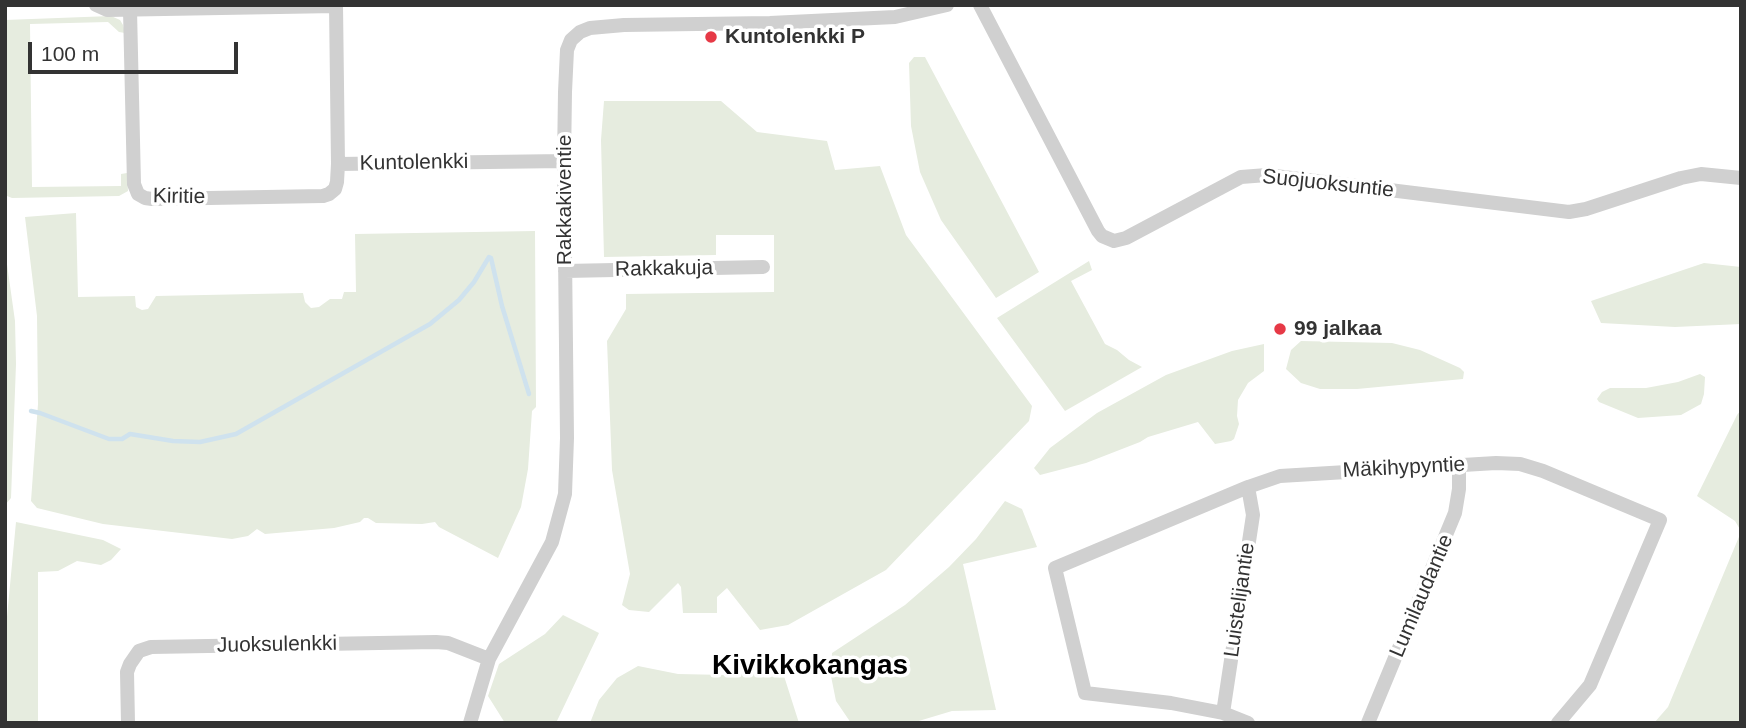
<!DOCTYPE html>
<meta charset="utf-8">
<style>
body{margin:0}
#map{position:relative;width:1746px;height:728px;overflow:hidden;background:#fff;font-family:Arial,sans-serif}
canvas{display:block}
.frame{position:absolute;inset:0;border:7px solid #333;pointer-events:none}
.scale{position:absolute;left:28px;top:42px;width:210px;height:32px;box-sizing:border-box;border:4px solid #333;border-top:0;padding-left:9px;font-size:21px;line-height:24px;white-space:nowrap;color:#333;-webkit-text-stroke:5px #fff;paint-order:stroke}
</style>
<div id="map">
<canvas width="1746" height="728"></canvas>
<div class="frame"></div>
<div class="scale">100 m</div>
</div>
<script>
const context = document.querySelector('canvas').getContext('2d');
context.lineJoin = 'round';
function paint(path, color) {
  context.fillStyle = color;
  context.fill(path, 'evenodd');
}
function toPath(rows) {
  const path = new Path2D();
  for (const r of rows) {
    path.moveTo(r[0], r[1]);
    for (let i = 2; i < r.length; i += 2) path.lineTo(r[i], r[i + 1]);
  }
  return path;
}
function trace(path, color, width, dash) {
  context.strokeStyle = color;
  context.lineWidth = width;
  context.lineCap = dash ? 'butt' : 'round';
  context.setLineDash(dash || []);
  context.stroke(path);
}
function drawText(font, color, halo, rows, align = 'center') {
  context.font = font + ' Arial,sans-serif';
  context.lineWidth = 7;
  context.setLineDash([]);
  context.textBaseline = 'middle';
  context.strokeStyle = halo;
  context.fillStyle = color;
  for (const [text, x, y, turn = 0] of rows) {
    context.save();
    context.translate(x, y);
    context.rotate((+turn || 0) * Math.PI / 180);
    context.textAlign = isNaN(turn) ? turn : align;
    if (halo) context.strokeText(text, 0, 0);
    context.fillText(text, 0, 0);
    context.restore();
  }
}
paint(toPath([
 [111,16,120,20,123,25,125,33,119,32,108,22,30,24,32,187,121,186,121,174,127,173,128,191,119,196,12,198,7,196,5,195,5,20],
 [914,57,925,57,1039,272,996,298,941,220,920,172,911,126,909,63],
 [604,101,721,101,757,132,827,141,835,170,880,166,906,235,1032,406,1029,421,886,570,788,625,760,630,727,588,717,597,717,613,683,613,681,587,678,583,649,612,629,610,622,605,630,574,612,470,607,341,626,309,626,294,774,292,774,235,716,235,716,255,604,257,601,140],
 [76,213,78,297,135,296,136,307,142,310,148,309,156,296,303,293,305,302,311,308,319,307,330,299,342,299,344,292,356,292,355,234,535,231,536,407,532,411,528,469,521,507,498,558,439,527,435,522,422,524,376,523,368,518,364,518,360,522,334,528,265,534,257,529,248,536,232,539,103,524,37,508,31,501,38,404,37,316,25,217],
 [5,250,15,321,16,364,11,498,5,505],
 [1089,261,1092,270,1071,281,1105,344,1117,350,1129,360,1142,367,1065,411,997,318],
 [1704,263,1741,267,1741,324,1675,327,1601,323,1591,301],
 [1301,341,1392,343,1420,350,1460,368,1464,372,1463,379,1357,389,1320,389,1301,383,1286,369,1291,350],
 [1264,344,1264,371,1248,383,1238,400,1237,416,1239,424,1234,439,1231,441,1215,444,1198,422,1148,437,1140,442,1086,463,1040,475,1034,468,1050,448,1097,413,1166,375,1232,351],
 [1700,374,1705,377,1704,394,1701,404,1681,415,1638,418,1599,402,1597,399,1602,392,1610,388,1646,388,1678,382],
 [1741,410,1741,531,1735,521,1697,496,1737,415],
 [1005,501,1022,509,1037,547,963,564,996,710,952,711,912,723,851,723,836,701,831,676,832,653,905,605,949,567,976,539],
 [16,522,103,540,121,549,111,560,101,565,77,561,58,571,38,572,38,723,5,723,5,638],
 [1741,532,1741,723,1654,723,1668,707],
 [563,615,599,633,556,723,505,723,488,696,499,664,545,634],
 [638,666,678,674,726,675,775,671,784,676,799,723,590,723,599,700,617,678]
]), '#e6ecdf');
trace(toPath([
 [31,411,40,413,109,439,122,439,130,434,173,441,200,442,236,434,430,324,459,300,474,282,489,257,491,258,502,306,529,394]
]), '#cfe2ee', 4.5);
trace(toPath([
 [96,5,107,10,336,6],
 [336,5,338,164,564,161],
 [980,5,1098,231,1102,236,1114,241,1126,238,1241,177,1267,175,1569,212,1586,209,1681,178,1701,174,1741,178],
 [130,10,134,184,138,194,145,198,152,199,323,196,329,194,335,189,337,182,338,164],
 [565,271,763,267],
 [1223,713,1253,515,1248,487],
 [128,723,127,672,130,664,139,651,151,647,436,642,448,643,489,659],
 [470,723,489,659,552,542,565,494,567,438,564,161,565,92,567,50,571,40,580,32,590,28,624,25,770,23,895,17,947,5],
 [1248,723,1223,713,1171,703,1085,693,1055,568,1248,487,1280,476,1496,463,1520,464,1543,471,1660,520,1590,685,1558,723],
 [1368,723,1455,513,1459,489,1459,465]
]), '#d0d0d0', 14);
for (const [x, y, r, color] of [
 [711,37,7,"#e63946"],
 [1280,329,7,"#e63946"]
]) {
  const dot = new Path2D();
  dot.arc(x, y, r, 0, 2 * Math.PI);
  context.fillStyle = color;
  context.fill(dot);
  trace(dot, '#fff', 2.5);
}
drawText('bold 21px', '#333', '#fff', [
 ["Kuntolenkki P",725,37],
 ["99 jalkaa",1294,329]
], 'left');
drawText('21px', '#333', '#fff', [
 ["Kuntolenkki",414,163,-1],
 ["Suojuoksuntie",1328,184,6],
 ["Kiritie",179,197,1],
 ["Rakkakiventie",565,200,-90],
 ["Rakkakuja",664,269,-1],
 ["Mäkihypyntie",1404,468,-3],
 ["Lumilaudantie",1422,596,-67],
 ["Luistelijantie",1240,600,-82],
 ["Juoksulenkki",277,645,-1]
]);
drawText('bold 28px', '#000', '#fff', [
 ["Kivikkokangas",810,666]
]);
</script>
